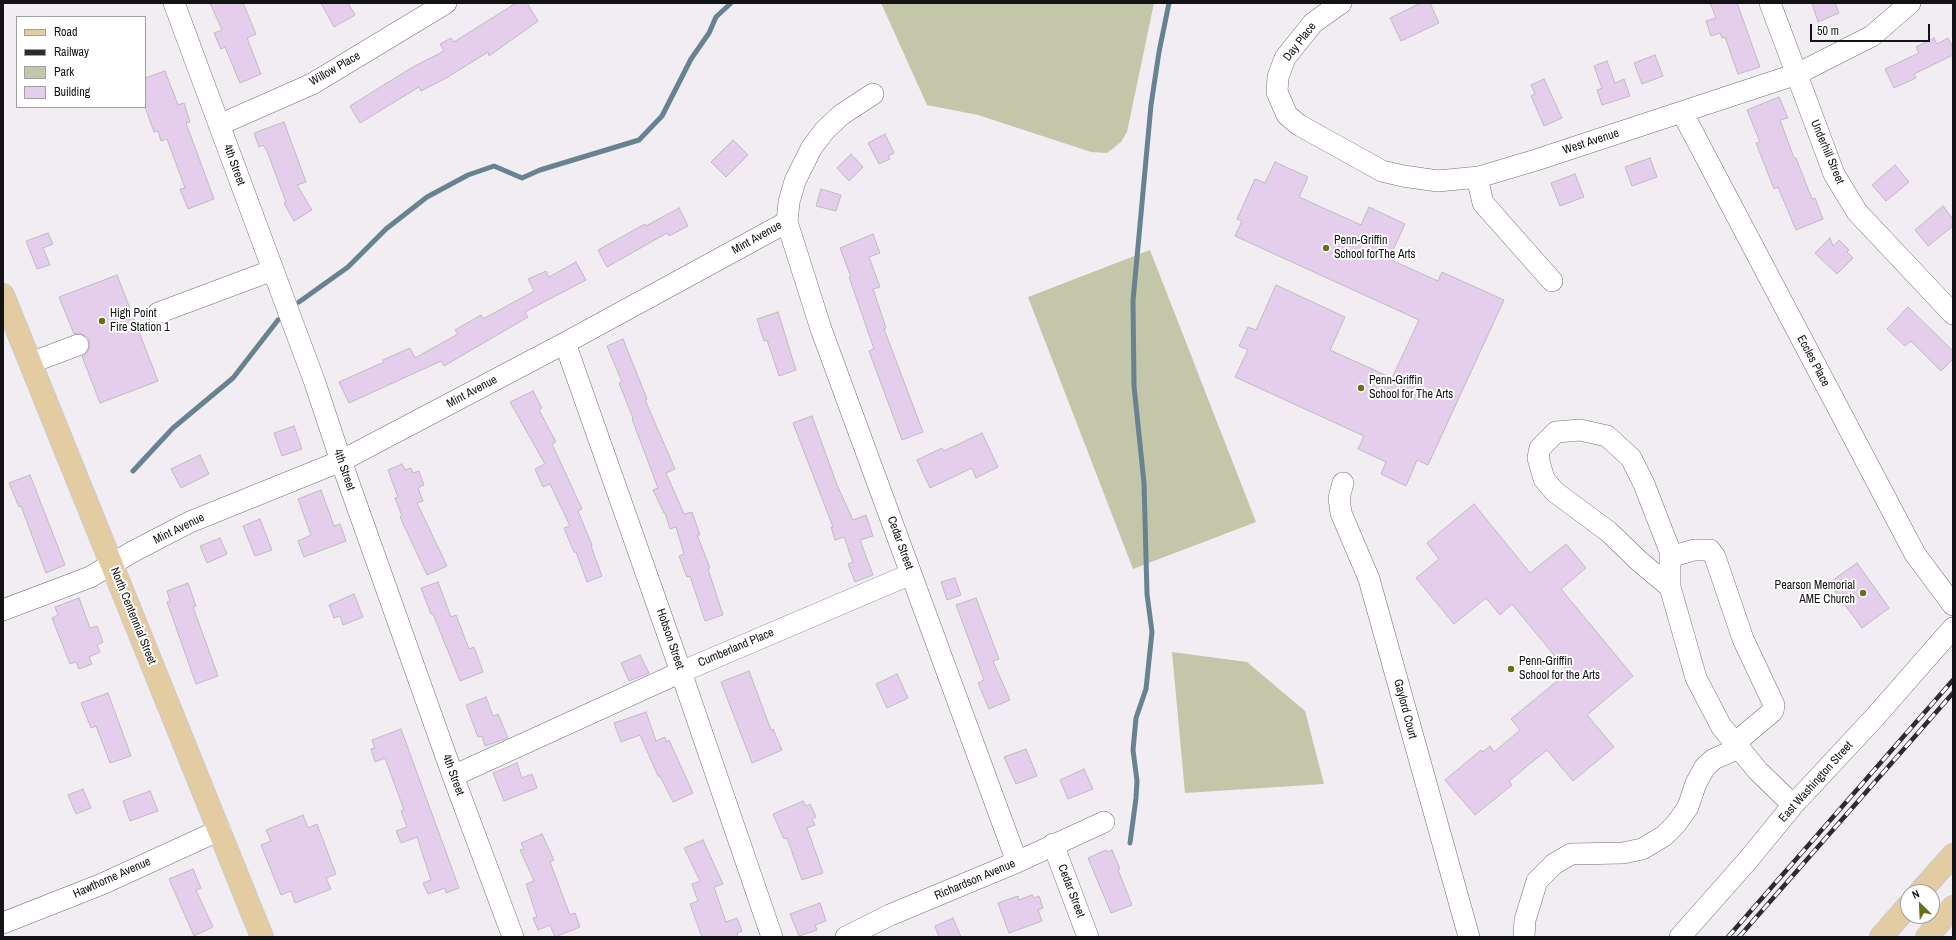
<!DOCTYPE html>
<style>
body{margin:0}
#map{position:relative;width:1956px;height:940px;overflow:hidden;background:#f2edf3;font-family:"Archivo Narrow",sans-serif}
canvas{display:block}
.frame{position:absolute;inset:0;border:4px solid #131214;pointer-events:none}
.legend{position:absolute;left:16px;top:16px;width:130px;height:92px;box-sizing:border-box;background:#fff;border:1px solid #a1a0a1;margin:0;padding:5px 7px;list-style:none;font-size:12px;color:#131214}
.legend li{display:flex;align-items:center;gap:8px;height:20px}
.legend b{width:20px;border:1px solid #a1a0a1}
.north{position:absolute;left:1900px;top:884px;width:40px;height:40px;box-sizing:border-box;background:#fff;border:1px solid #a1a0a1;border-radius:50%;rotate:336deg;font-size:11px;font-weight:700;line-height:16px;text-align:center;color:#131214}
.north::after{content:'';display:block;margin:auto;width:14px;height:18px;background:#687017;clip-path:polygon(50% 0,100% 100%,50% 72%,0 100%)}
.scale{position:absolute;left:1810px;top:24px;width:120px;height:18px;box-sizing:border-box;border:2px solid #131214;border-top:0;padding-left:5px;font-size:12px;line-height:14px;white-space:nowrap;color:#131214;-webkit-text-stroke:3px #fff;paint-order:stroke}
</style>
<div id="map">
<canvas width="1956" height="940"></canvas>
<div class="frame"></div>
<ul class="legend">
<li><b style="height:5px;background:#e3cba2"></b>Road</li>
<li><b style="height:5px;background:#2d2b2e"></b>Railway</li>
<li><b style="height:11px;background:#c4c6a9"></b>Park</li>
<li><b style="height:11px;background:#e5ceec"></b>Building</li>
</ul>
<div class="north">N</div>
<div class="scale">50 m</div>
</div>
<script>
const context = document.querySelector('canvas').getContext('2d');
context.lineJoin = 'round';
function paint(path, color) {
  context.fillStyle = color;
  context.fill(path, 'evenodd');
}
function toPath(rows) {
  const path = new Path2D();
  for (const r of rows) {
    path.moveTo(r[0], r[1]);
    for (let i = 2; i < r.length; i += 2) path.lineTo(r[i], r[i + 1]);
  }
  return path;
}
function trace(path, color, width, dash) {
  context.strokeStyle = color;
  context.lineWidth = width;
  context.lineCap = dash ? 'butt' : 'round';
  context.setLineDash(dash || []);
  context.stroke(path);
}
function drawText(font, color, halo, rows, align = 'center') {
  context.font = font + ' "Archivo Narrow",sans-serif';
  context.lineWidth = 4;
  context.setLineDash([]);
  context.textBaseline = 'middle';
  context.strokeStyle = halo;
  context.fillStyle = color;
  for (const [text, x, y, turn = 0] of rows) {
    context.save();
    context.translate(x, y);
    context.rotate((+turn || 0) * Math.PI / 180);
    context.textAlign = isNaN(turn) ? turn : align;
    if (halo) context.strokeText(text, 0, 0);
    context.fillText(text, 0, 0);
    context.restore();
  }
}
paint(toPath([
 [881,3,1154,3,1127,132,1121,142,1107,153,1091,152,978,115,927,105],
 [1150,250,1256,522,1133,569,1028,297],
 [1172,652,1247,662,1305,711,1324,784,1185,793]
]), '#c4c6a9');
trace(toPath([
 [299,302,348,267,386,229,427,197,468,175,494,166,522,178,540,170,639,140,662,116,691,59,709,33,716,17,731,3],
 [133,471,173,428,233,378,278,320],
 [1130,843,1136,798,1137,781,1133,750,1136,718,1146,689,1152,632,1147,594,1144,483,1134,386,1133,301,1151,105,1159,52,1169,3]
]), '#688390', 5);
const building = toPath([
 [210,3,243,3,256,34,247,38,261,74,240,83,225,47,221,49,214,33,222,30,210,3],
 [321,3,348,3,355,15,334,27,321,3],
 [516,3,527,3,538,21,489,56,488,52,448,77,421,91,419,87,360,123,350,106,411,68,444,51,440,44,451,38,454,42,516,3],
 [1421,3,1430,3,1439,23,1401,41,1390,18,1421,3],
 [1710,3,1737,3,1760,67,1738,74,1725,37,1722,38,1720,33,1711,36,1706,21,1716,18,1710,3],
 [1812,3,1835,3,1839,13,1818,22,1812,3],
 [1934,38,1937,44,1948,38,1953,48,1953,55,1914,74,1916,78,1894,88,1885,69,1919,53,1916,47,1934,38],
 [1655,55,1663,76,1642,84,1634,63,1655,55],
 [1607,61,1615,83,1624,79,1630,96,1602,105,1597,90,1602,88,1594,66,1607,61],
 [165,71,178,105,184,103,190,122,186,123,214,199,188,209,180,189,185,188,167,139,161,141,158,131,154,132,145,107,145,78,165,71],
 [1544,79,1562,118,1544,126,1531,96,1535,94,1531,85,1544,79],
 [1779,97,1788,118,1780,120,1794,158,1796,158,1812,199,1815,198,1823,219,1796,230,1778,187,1774,189,1756,143,1760,142,1747,110,1779,97],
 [284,122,306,182,297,185,312,210,294,221,284,203,286,202,267,151,263,145,259,147,254,133,284,122],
 [885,134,894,153,888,156,890,159,879,164,868,143,885,134],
 [733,140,748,155,726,177,711,162,733,140],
 [851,154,863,167,849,181,837,168,851,154],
 [1650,158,1657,177,1632,186,1625,167,1650,158],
 [1275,162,1308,177,1299,197,1361,225,1369,207,1405,224,1389,259,1438,281,1442,272,1504,300,1428,465,1417,460,1406,486,1381,474,1386,462,1358,449,1364,436,1235,377,1248,350,1239,346,1248,327,1256,330,1276,285,1345,317,1330,350,1392,378,1419,320,1235,236,1242,221,1237,219,1255,179,1265,183,1275,162],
 [1895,165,1909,182,1886,201,1872,185,1895,165],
 [1575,174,1584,197,1560,206,1551,183,1575,174],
 [821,189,841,195,836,211,816,206,821,189],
 [1943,206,1953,219,1953,226,1928,246,1915,230,1943,206],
 [679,208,688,226,669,236,667,233,607,267,598,250,645,224,646,226,679,208],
 [48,233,53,244,43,248,50,265,37,269,26,241,48,233],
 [873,234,880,253,869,257,880,287,873,289,886,328,884,329,923,432,902,440,869,351,874,349,849,277,851,277,840,248,873,234],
 [1830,238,1833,246,1839,240,1849,250,1847,252,1853,258,1837,274,1815,253,1830,238],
 [576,262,586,280,525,312,528,317,444,366,441,361,349,403,339,382,384,362,383,360,410,348,415,358,458,334,455,330,481,315,483,319,534,291,528,279,546,271,549,277,576,262],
 [117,275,158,381,100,403,82,356,87,353,90,347,89,340,86,336,80,333,74,334,59,297,117,275],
 [1908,307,1953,351,1953,359,1941,371,1911,341,1905,346,1887,329,1908,307],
 [778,312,796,370,779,376,767,340,764,341,757,319,778,312],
 [623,339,647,399,645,400,675,469,666,473,684,514,692,512,700,535,697,535,710,568,708,569,723,615,705,621,690,576,687,577,679,556,684,554,676,527,670,529,665,513,664,513,653,490,658,488,632,419,633,418,619,383,622,382,607,346,623,339],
 [533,391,542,408,539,410,556,442,552,444,582,509,578,511,592,545,591,546,602,576,587,582,576,552,574,552,564,528,570,526,550,484,543,487,535,469,545,464,510,402,533,391],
 [812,416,837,485,853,520,866,515,873,536,860,540,873,575,855,582,848,564,853,562,844,537,835,540,831,527,833,527,793,423,812,416],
 [294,426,302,449,282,456,274,433,294,426],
 [982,433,998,467,976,478,972,468,930,488,917,460,942,448,944,451,982,433],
 [200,455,209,474,181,488,171,469,200,455],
 [402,464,405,470,411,468,413,473,419,471,424,485,418,488,423,501,417,503,447,566,427,575,400,517,402,516,395,498,398,497,388,470,402,464],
 [30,475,65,565,46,573,21,506,19,507,9,483,30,475],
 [321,490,334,526,340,524,346,541,304,557,298,541,311,535,298,499,321,490],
 [1474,504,1530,573,1566,544,1586,568,1561,589,1633,676,1587,715,1614,747,1573,781,1547,750,1509,781,1512,785,1475,815,1445,780,1481,750,1483,752,1490,746,1494,752,1520,730,1511,719,1568,672,1512,604,1500,615,1486,598,1454,624,1416,578,1439,559,1427,543,1474,504],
 [260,519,272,550,255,556,243,526,260,519],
 [220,538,227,554,207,563,200,546,220,538],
 [1857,563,1889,608,1862,628,1829,583,1857,563],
 [955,578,961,595,947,600,941,582,955,578],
 [438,582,451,617,456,615,469,649,474,647,483,672,460,681,433,614,431,614,421,588,438,582],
 [188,583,196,606,193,607,218,676,196,684,167,602,170,601,167,591,188,583],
 [354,594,363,617,343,625,340,616,334,618,329,605,354,594],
 [79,598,90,628,97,626,103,642,97,645,100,652,89,657,92,664,79,669,76,662,70,664,52,618,58,615,55,607,79,598],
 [976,598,999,659,993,661,1010,700,989,709,978,683,984,680,956,605,976,598],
 [640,655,649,673,629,681,621,663,640,655],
 [749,671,771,730,773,729,782,750,752,763,721,682,749,671],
 [897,674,908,698,887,708,876,684,897,674],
 [108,693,131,756,110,763,96,726,91,728,81,703,108,693],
 [486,697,493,716,498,714,508,738,485,746,482,736,478,737,466,705,486,697],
 [646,712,656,741,665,737,666,742,669,740,693,793,673,802,660,776,658,776,640,735,621,742,614,723,646,712],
 [401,729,459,888,446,893,445,888,428,894,423,883,431,880,417,837,401,843,396,831,407,827,401,811,404,810,385,758,375,762,371,749,375,748,372,740,401,729],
 [1026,749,1037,776,1016,784,1004,757,1026,749],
 [517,763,522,778,532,774,537,788,504,801,493,773,517,763],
 [1084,769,1093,789,1068,799,1060,780,1084,769],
 [83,789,91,808,76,814,68,795,83,789],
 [150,791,158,811,130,821,123,801,150,791],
 [803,801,806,806,810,804,816,817,812,819,815,825,807,828,823,873,802,880,787,838,784,839,773,814,803,801],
 [303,815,308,828,317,824,336,874,326,878,331,889,295,903,291,891,281,895,261,845,271,841,266,830,303,815],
 [542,834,554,860,550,862,570,915,575,913,580,927,555,937,550,925,538,930,533,918,537,917,526,884,534,881,520,850,524,849,521,843,542,834],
 [703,840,723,884,714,887,726,922,737,918,742,931,737,933,738,937,702,937,690,904,698,901,692,884,700,881,684,848,703,840],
 [1106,850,1107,852,1112,850,1120,869,1118,870,1132,905,1111,913,1088,858,1106,850],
 [193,869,201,888,196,890,213,927,194,936,169,879,193,869],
 [1032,895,1034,898,1039,896,1043,908,1038,910,1042,921,1009,933,998,903,1018,896,1019,900,1032,895],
 [820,903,826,921,815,925,817,930,799,936,790,914,820,903],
 [953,918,961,937,939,937,935,926,953,918]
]);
paint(building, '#e5ceec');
trace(building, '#bebac0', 1);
const minor = toPath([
 [174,3,315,383,341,461,453,776,513,937],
 [1341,3,1313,23,1285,58,1278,77,1277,92,1287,115,1299,125,1382,171,1403,176,1438,181,1479,177,1536,160,1797,74,1872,36,1910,3],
 [1770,3,1834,174,1857,212,1953,314],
 [1682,112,1915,554,1953,605],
 [219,125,312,84,446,3],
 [1477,177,1483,203,1552,281],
 [787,222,821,329,1017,862],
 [158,313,273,270],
 [565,343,681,672,772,937],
 [30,363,78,345],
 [1343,483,1339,498,1341,513,1369,579,1469,937],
 [1670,557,1694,550,1710,550,1715,557,1743,639,1774,705,1773,711,1735,743],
 [1670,587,1639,561,1609,532,1555,492,1544,479,1538,458,1540,448,1556,432,1580,430,1607,436,1631,458,1644,484,1670,551,1670,587,1696,678,1721,726,1758,771,1793,805],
 [3,610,90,577,134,551,190,522,341,461,565,343,787,222,789,202,795,181,812,147,825,130,841,115,873,94],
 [453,776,681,672,911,574],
 [1053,844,1088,937],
 [3,923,102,884,220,830],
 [846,937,890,915,1017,862,1104,822],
 [1524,937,1525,920,1537,881,1554,864,1571,854,1623,853,1642,849,1664,836,1676,824,1688,807,1696,783,1705,767,1714,759,1739,748],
 [1680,937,1748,860,1793,805,1875,717,1953,628]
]);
const major = toPath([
 [3,295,262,937],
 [1920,892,1953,855],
 [1881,937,1908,906],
 [1927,937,1953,907]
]);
trace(minor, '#726f73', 22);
trace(major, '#cbcbcb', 24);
trace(minor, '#fff', 21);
trace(major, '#e3cba2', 22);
const rail = toPath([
 [1728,937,1953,680],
 [1739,937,1953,693]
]);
trace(rail, '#2d2b2e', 4.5);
trace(rail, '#fff', 3, [9]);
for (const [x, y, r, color] of [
 [1326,248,4,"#687017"],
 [102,321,4,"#687017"],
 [1361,388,4,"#687017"],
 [1863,593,4,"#687017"],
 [1511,669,4,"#687017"]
]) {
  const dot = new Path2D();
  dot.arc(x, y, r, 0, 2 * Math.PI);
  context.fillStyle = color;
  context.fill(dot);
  trace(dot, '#fff', 1.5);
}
drawText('12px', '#131214', '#fff', [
 ["Day Place",1300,42,-52],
 ["Willow Place",335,69,-30],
 ["West Avenue",1591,142,-18],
 ["Underhill Street",1827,152,67],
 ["4th Street",234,165,70],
 ["Mint Avenue",757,238,-29],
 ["Eccles Place",1813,361,62],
 ["Mint Avenue",472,392,-28],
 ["4th Street",344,470,71],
 ["Mint Avenue",179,529,-26],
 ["Cedar Street",900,543,70],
 ["North Centennial Street",133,616,68],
 ["Hobson Street",670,639,71],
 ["Cumberland Place",736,648,-23],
 ["Gaylord Court",1405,709,75],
 ["4th Street",453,775,70],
 ["East Washington Street",1816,782,-48],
 ["Hawthorne Avenue",112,878,-24],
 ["Richardson Avenue",975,880,-23],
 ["Cedar Street",1071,891,69]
]);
drawText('12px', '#131214', '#fff', [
 ["Penn-Griffin",1334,241],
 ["School forThe Arts",1334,255],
 ["High Point",110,314],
 ["Fire Station 1",110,328],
 ["Penn-Griffin",1369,381],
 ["School for The Arts",1369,395],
 ["Pearson Memorial",1855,586,"right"],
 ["AME Church",1855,600,"right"],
 ["Penn-Griffin",1519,662],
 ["School for the Arts",1519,676]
], 'left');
</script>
